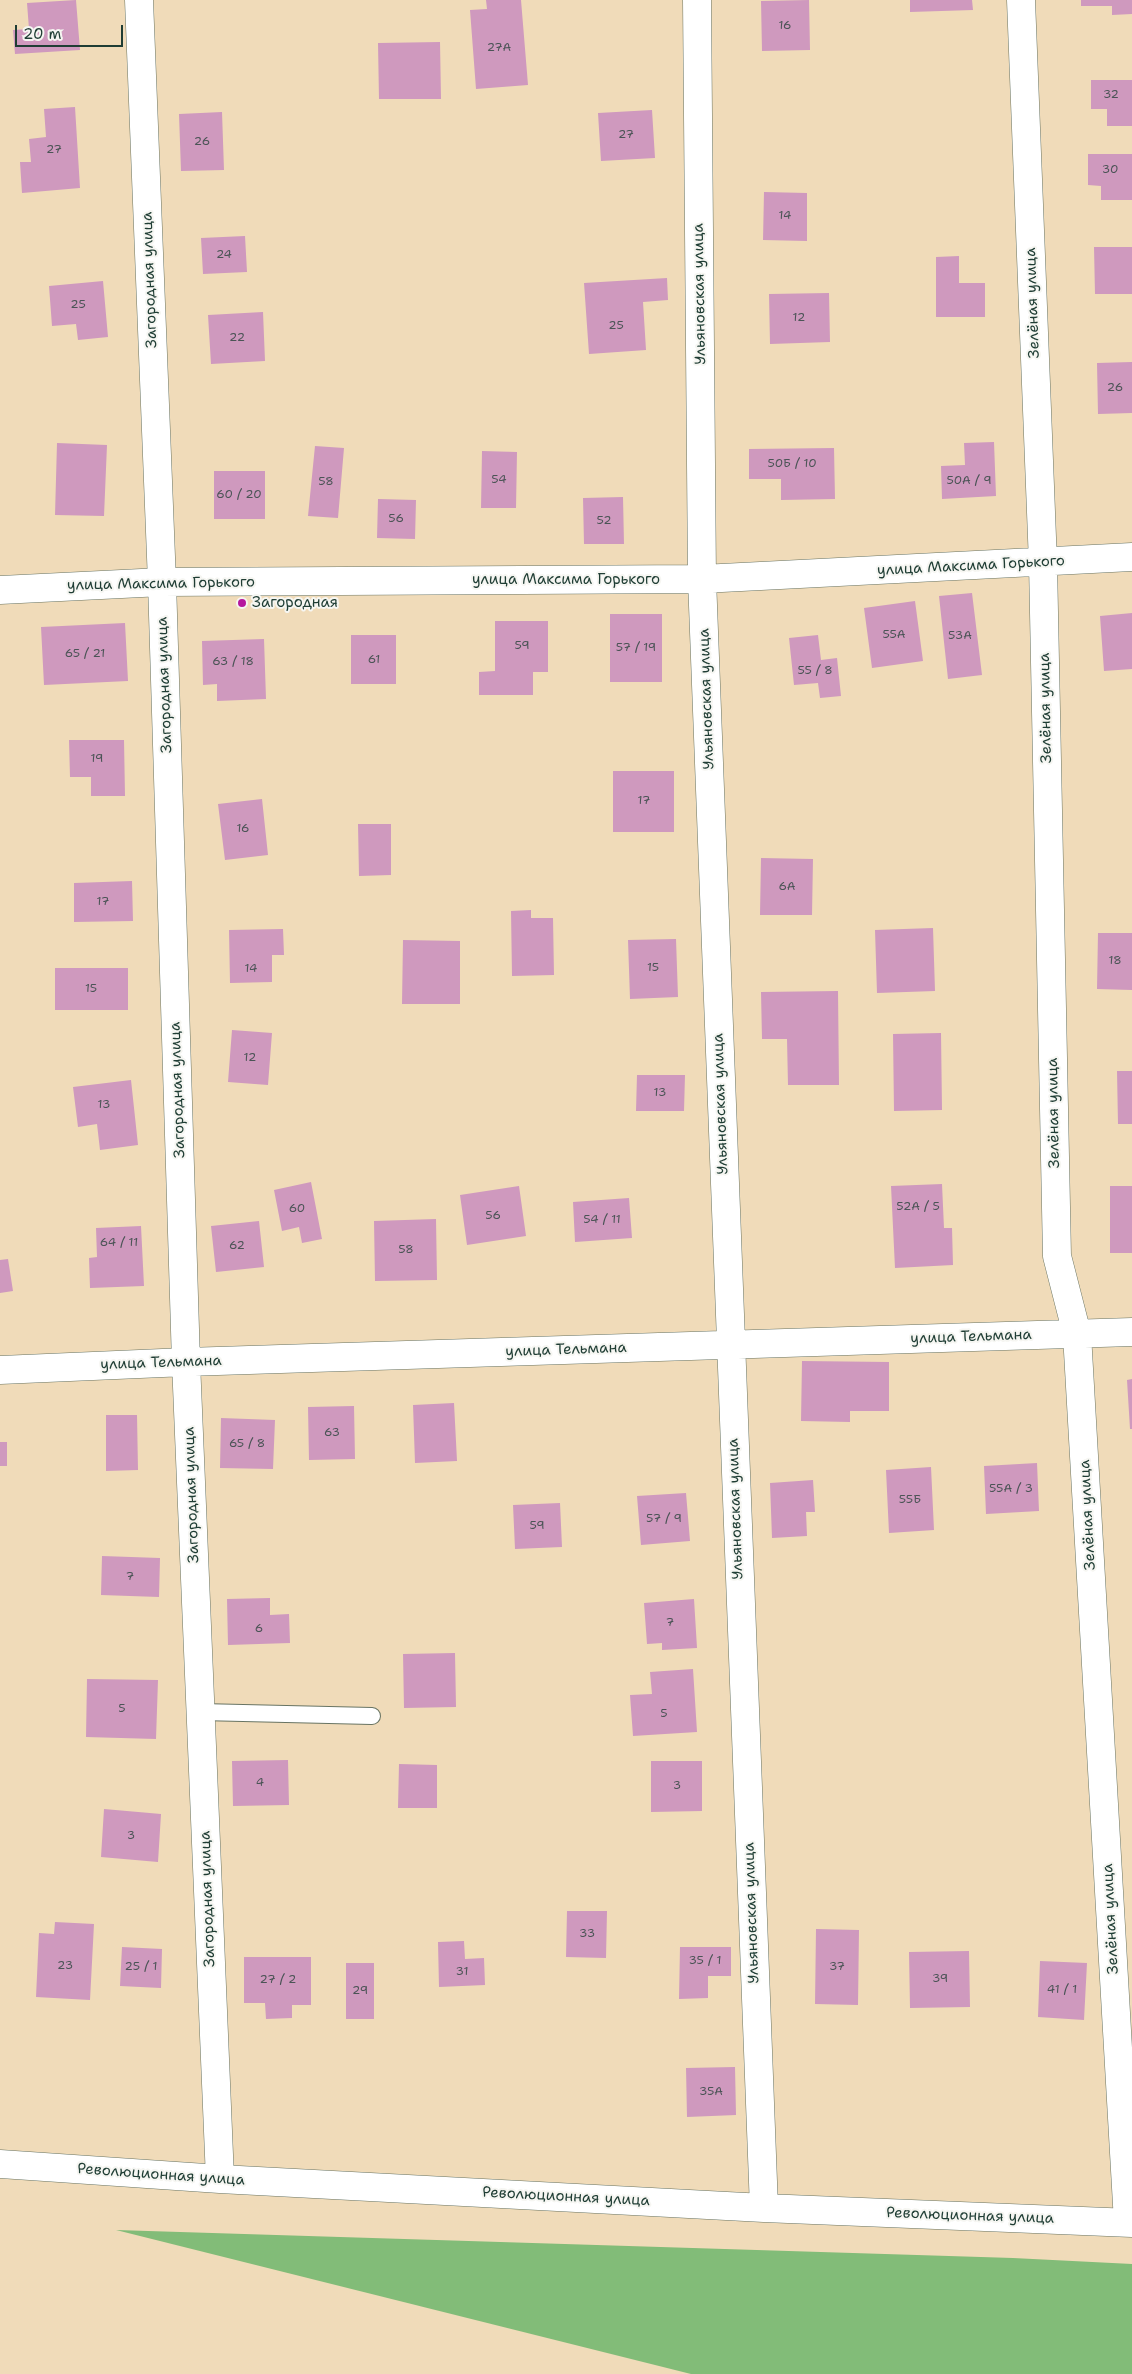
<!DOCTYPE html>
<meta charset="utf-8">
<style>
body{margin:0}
#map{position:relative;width:1132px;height:2374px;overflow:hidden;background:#f0dbb9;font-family:"Shantell Sans",sans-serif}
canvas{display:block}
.scale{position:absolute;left:15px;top:25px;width:108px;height:22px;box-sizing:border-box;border:2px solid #1f3d34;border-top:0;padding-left:6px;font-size:15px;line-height:18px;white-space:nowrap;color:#1f3d34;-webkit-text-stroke:4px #f6f6f2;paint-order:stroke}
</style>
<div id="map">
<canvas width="1132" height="2374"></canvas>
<div class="scale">20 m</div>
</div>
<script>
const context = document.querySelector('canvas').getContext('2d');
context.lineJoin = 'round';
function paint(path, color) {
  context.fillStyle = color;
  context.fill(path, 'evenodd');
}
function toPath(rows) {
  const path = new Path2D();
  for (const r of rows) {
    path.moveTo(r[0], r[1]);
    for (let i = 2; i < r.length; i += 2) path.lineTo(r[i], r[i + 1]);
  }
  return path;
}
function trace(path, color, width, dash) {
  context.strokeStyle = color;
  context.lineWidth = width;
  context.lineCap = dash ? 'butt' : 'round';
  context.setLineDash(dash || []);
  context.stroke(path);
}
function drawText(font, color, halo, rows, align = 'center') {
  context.font = font + ' "Shantell Sans",sans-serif';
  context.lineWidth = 4;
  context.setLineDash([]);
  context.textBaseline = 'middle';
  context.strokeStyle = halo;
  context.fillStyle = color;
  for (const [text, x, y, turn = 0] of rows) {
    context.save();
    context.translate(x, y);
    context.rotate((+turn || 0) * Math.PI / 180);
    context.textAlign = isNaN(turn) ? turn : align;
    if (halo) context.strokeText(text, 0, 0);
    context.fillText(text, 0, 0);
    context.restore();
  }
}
paint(toPath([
 [116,2230,1013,2258,1132,2264,1132,2374,691,2374]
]), '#82bc78');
paint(toPath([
 [76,0,80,50,15,54,13,30,29,29,27,3],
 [486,0,521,0,528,85,476,89,470,10,487,9],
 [809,0,810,50,762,51,761,1],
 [910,0,972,0,973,10,910,12],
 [1081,0,1132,0,1132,14,1112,15,1112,6,1081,6],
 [440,42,441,99,379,99,378,43],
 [1091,80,1132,80,1132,126,1107,126,1107,109,1091,109],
 [75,107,80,188,22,193,20,162,31,162,29,139,46,137,44,109],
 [652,110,655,158,601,161,598,113],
 [222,112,224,170,181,171,179,114],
 [1088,154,1132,154,1132,200,1101,200,1101,186,1088,185],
 [764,192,807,193,807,241,763,240],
 [245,236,247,272,203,274,201,238],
 [1094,247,1132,247,1132,294,1095,294],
 [959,256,959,283,985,283,985,317,936,317,936,257],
 [667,278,668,300,643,302,646,350,589,354,584,283],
 [103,281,108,337,78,340,76,324,52,326,49,286],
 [829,293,830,342,770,344,769,294],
 [263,312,265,361,211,364,208,315],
 [1132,362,1132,413,1098,414,1097,363],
 [994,442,996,496,942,499,941,466,965,465,964,443],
 [57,443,107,445,104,516,55,515],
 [315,446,344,448,338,518,308,516],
 [834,448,835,499,781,500,781,479,749,479,749,449],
 [482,451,517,452,516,508,481,508],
 [214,471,265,471,265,519,214,519],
 [623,497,624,544,584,544,583,498],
 [378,499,416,500,415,539,377,538],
 [972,593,982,675,948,679,939,596],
 [915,601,923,661,872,668,864,608],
 [1132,613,1132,669,1104,671,1100,616],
 [610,614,662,614,662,682,610,682],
 [495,621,548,621,548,672,533,672,533,695,479,695,479,672,495,671],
 [125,623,128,681,44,685,41,627],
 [351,635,396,635,396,684,351,684],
 [818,635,821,660,837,658,841,696,820,698,818,683,794,685,789,638],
 [264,639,266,699,217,701,217,684,203,685,202,641],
 [69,740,124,740,125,796,91,796,91,777,70,777],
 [613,771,674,771,674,832,613,832],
 [262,799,268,855,225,860,218,804],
 [358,824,391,824,391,875,359,876],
 [761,858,813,859,812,915,760,915],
 [132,881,133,921,74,922,74,883],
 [531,910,531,918,553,918,554,975,512,976,511,911],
 [933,928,935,991,877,993,875,930],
 [283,929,284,955,272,955,272,982,230,983,229,930],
 [1098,933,1132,933,1132,990,1097,989],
 [676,939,678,997,630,999,628,940],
 [403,940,460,941,460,1004,402,1004],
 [55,968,128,968,128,1010,55,1010],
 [838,991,839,1085,788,1085,787,1039,762,1039,761,992],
 [232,1030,272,1033,268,1085,228,1082],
 [941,1033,942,1110,894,1111,893,1034],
 [1117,1071,1132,1071,1132,1124,1118,1124],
 [637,1075,685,1075,684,1111,636,1111],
 [131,1080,138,1145,100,1150,97,1124,78,1127,73,1087],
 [311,1182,322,1239,302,1243,299,1227,282,1231,274,1190],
 [942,1184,944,1228,952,1228,953,1265,895,1268,891,1186],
 [519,1186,526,1236,467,1245,460,1195],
 [1110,1186,1132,1186,1132,1253,1110,1253],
 [629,1198,632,1238,575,1242,573,1202],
 [436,1219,437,1280,375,1281,374,1221],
 [259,1221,264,1267,216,1272,211,1226],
 [141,1226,144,1286,90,1288,89,1258,97,1257,96,1228],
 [8,1259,13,1291,0,1293,0,1260],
 [802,1361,889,1362,889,1411,850,1411,850,1422,801,1421],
 [1132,1379,1132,1429,1130,1429,1127,1380],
 [454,1403,457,1461,415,1463,413,1405],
 [354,1406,355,1459,309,1460,308,1407],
 [106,1415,137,1415,138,1470,106,1471],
 [221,1418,275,1420,273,1469,220,1468],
 [0,1442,7,1442,7,1466,0,1466],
 [1037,1463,1039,1511,986,1514,984,1466],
 [931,1467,934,1530,889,1533,886,1470],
 [813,1480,815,1512,806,1512,807,1536,772,1538,770,1483],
 [686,1493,690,1541,641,1545,637,1496],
 [560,1503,562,1547,515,1549,513,1505],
 [102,1556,160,1558,159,1597,101,1595],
 [270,1598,270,1615,289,1614,290,1643,228,1645,227,1599],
 [694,1599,697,1648,662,1650,662,1643,647,1644,644,1603],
 [455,1653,456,1707,404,1708,403,1654],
 [693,1669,697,1732,633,1736,630,1695,652,1694,650,1672],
 [87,1679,158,1680,156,1739,86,1737],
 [288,1760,289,1805,233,1806,232,1761],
 [651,1761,702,1761,702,1811,651,1812],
 [399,1764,437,1765,437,1808,398,1808],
 [104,1809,161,1814,158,1862,101,1857],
 [567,1911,607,1911,606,1958,566,1957],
 [55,1922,94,1924,90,2000,36,1997,39,1933,54,1934],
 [816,1929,859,1930,858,2005,815,2004],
 [464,1941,465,1959,484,1958,485,1985,439,1987,438,1942],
 [122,1947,162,1949,161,1988,120,1986],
 [680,1947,731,1947,731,1976,708,1976,708,1998,679,1999],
 [969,1951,970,2007,910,2008,909,1952],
 [244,1957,311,1957,311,2005,292,2005,292,2018,266,2019,265,2003,244,2003],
 [1040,1961,1087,1963,1084,2020,1038,2017],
 [346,1963,374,1963,374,2019,346,2019],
 [735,2067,736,2115,687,2117,686,2068]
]), '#cf99be');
const lane = toPath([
 [200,1712,372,1716]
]);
const street = toPath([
 [139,0,162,582,186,1362,220,2179],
 [697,0,702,579,764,2208],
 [1021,0,1043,563,1057,1256,1077,1334,1128,2222],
 [0,590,162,582,702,579,1132,557],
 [0,1370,186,1362,1132,1332],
 [0,2164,220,2179,764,2208,1132,2223]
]);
trace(lane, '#687463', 18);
trace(street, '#687463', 29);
trace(lane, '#fff', 16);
trace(street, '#fff', 28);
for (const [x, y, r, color] of [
 [242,603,5,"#b5179e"]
]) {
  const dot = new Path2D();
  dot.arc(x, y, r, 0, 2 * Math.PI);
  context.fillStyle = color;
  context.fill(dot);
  trace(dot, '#f6f6f2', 2);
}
drawText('12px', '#4b5456', null, [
 ["16",785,26],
 ["27А",499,48],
 ["32",1111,95],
 ["27",626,135],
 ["26",202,142],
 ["27",54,150],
 ["30",1110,170],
 ["14",785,216],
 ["24",224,255],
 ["25",78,305],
 ["12",799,318],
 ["25",616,326],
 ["22",237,338],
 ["26",1115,388],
 ["50Б / 10",792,464],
 ["54",499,480],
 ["50А / 9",969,481],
 ["58",326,482],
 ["60 / 20",239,495],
 ["56",396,519],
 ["52",604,521],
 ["55А",894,635],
 ["53А",960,636],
 ["59",522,646],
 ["57 / 19",636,648],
 ["65 / 21",85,654],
 ["61",374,660],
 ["63 / 18",233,662],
 ["55 / 8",815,671],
 ["19",97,759],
 ["17",644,801],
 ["16",243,829],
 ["6А",787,887],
 ["17",103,902],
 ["18",1115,961],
 ["15",653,968],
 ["14",251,969],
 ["15",91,989],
 ["12",250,1058],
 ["13",660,1093],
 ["13",104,1105],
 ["52А / 5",918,1207],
 ["60",297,1209],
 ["56",493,1216],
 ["54 / 11",602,1220],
 ["64 / 11",119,1243],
 ["62",237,1246],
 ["58",406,1250],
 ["63",332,1433],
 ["65 / 8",247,1444],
 ["55А / 3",1011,1489],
 ["55Б",910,1500],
 ["57 / 9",664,1519],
 ["59",537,1526],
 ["7",130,1577],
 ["7",670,1623],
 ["6",259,1629],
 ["5",122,1709],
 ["5",664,1714],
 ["4",260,1783],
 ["3",677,1786],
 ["3",131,1836],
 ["33",587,1934],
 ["35 / 1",705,1961],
 ["23",65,1966],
 ["25 / 1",141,1967],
 ["37",837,1967],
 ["31",462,1972],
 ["39",940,1979],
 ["27 / 2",278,1980],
 ["41 / 1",1062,1990],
 ["29",360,1991],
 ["35А",711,2092]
]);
drawText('15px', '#1f3d34', '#f6f6f2', [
 ["Загородная улица",150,280,-92],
 ["Ульяновская улица",700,294,-91],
 ["Зелёная улица",1033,303,-92],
 ["улица Максима Горького",971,566,-3],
 ["улица Максима Горького",566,580],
 ["улица Максима Горького",161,584,-1],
 ["Загородная улица",165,685,-92],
 ["Ульяновская улица",707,699,-92],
 ["Зелёная улица",1046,708,-91],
 ["Загородная улица",178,1090,-92],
 ["Ульяновская улица",721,1104,-92],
 ["Зелёная улица",1054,1113,-91],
 ["улица Тельмана",971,1337,-2],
 ["улица Тельмана",566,1350,-2],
 ["улица Тельмана",161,1363,-2],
 ["Загородная улица",192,1495,-92],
 ["Ульяновская улица",736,1509,-92],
 ["Зелёная улица",1088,1515,-93],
 ["Загородная улица",208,1899,-92],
 ["Ульяновская улица",752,1913,-92],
 ["Зелёная улица",1111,1919,-93],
 ["Революционная улица",161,2175,4],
 ["Революционная улица",566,2197,3],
 ["Революционная улица",970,2216,2]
]);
drawText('15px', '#1f3d34', '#f6f6f2', [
 ["Загородная",252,603]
], 'left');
</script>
